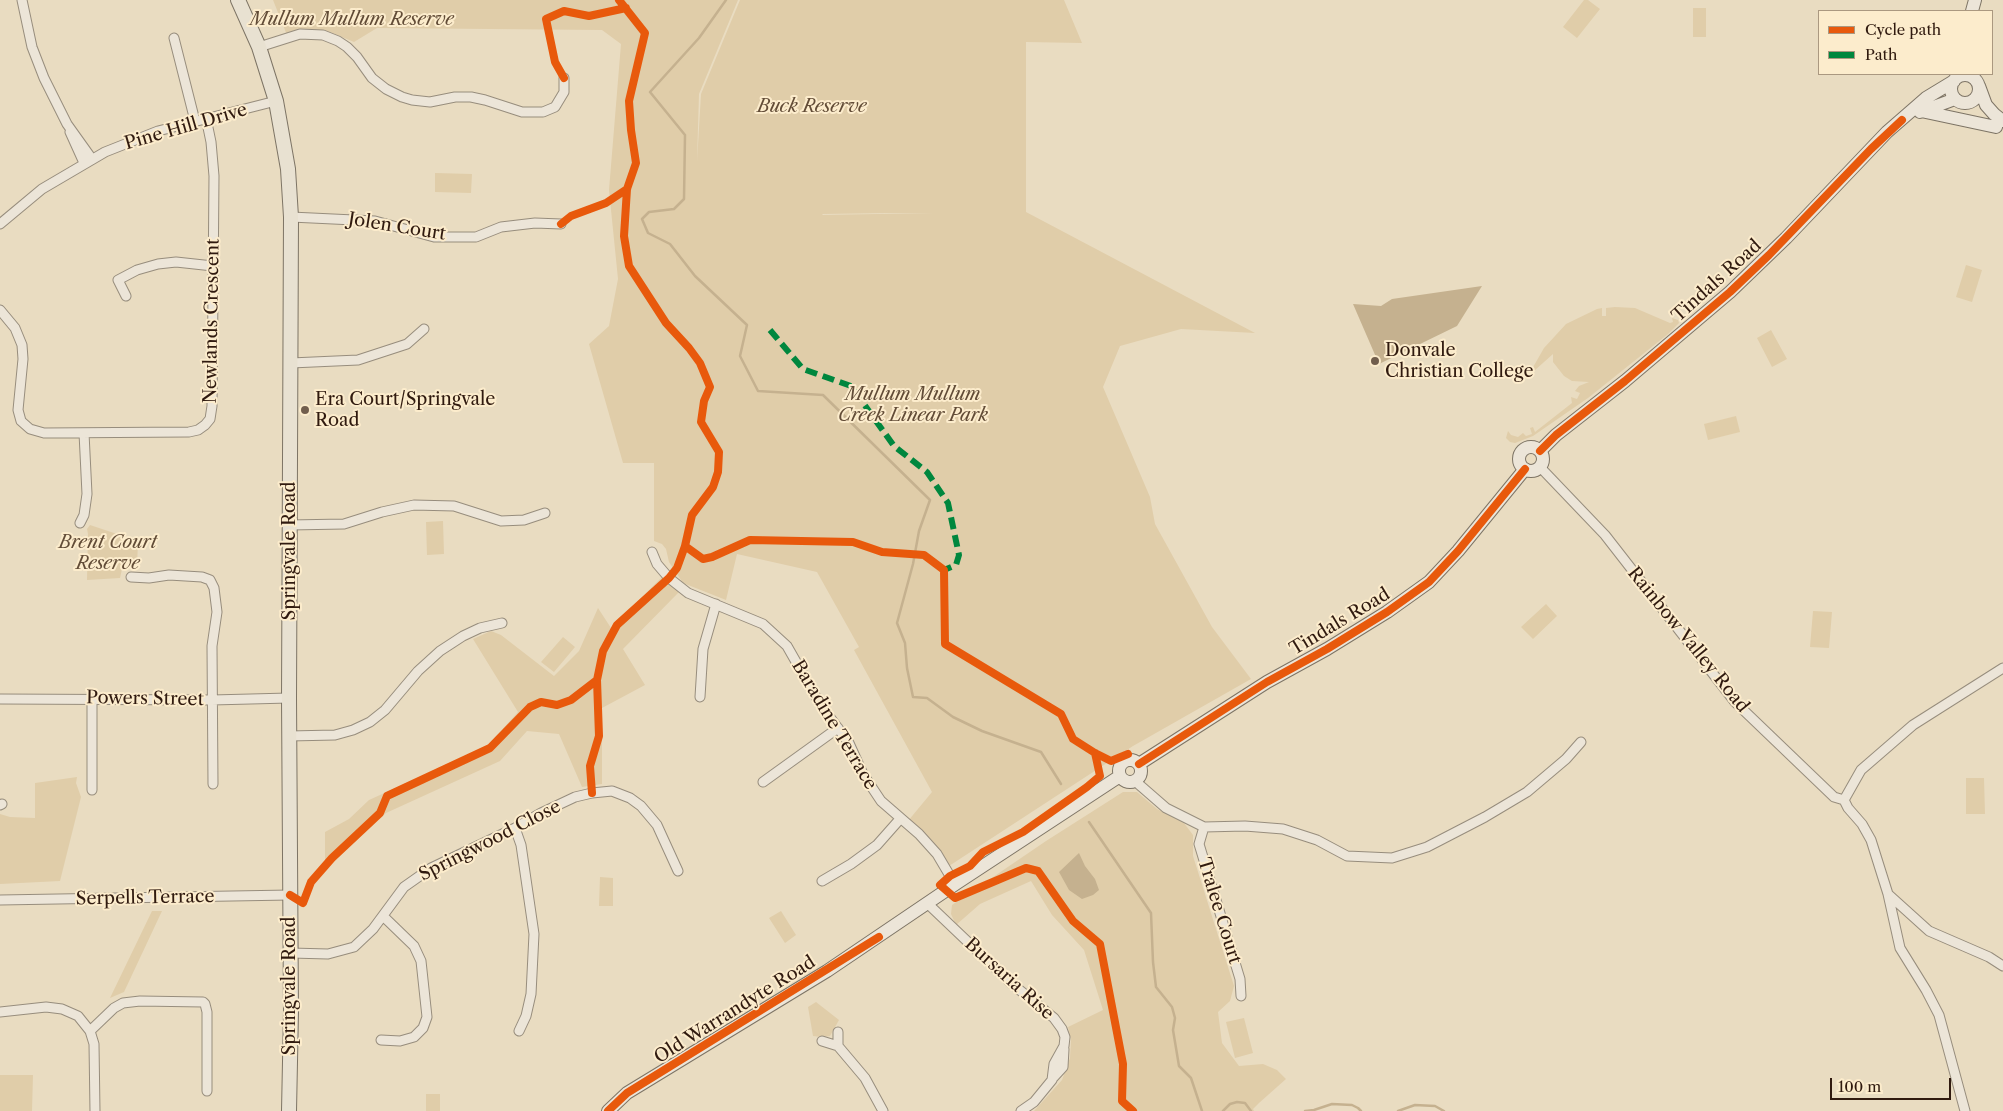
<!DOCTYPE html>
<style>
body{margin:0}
#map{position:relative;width:2003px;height:1111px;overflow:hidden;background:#e9dcc1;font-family:"Libre Caslon Text",serif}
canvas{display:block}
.legend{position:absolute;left:1818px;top:10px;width:175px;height:65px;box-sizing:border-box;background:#fceccc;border:1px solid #aa9880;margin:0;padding:6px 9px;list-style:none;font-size:15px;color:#301a0f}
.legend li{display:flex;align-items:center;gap:10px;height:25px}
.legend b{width:25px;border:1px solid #aa9880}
.scale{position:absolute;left:1830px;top:1078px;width:121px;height:22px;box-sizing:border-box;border:2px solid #301a0f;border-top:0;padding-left:6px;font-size:15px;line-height:18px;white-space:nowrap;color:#301a0f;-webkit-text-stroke:4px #fceccc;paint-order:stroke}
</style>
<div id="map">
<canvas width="2003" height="1111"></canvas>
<ul class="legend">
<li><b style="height:6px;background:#e8590c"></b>Cycle path</li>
<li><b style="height:6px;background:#00873e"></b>Path</li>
</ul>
<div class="scale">100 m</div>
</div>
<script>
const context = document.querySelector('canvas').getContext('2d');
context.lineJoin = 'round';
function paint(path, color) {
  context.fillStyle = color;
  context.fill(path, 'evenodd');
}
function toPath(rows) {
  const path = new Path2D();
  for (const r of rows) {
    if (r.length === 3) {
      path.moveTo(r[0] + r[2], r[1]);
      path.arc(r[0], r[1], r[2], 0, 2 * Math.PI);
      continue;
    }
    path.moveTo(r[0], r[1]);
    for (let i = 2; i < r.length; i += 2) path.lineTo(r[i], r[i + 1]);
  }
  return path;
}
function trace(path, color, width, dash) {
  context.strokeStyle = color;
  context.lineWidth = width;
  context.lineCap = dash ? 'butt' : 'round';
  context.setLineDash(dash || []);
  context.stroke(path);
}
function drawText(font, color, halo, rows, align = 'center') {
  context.font = font + ' "Libre Caslon Text",serif';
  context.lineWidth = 4;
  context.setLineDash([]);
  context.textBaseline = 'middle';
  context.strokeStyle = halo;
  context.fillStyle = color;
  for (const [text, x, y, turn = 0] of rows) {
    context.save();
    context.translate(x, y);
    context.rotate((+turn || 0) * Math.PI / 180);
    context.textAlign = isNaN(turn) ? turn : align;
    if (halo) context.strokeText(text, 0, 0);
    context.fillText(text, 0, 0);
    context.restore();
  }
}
paint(toPath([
 [273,0,738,0,699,94,697,162,701,94,740,0,1064,0,1082,43,1026,42,1026,212,1255,333,1181,329,1120,346,1103,387,1150,497,1155,524,1212,627,1251,679,1133,746,949,866,908,821,932,792,854,650,859,647,817,572,737,554,726,600,683,583,669,562,666,549,662,544,654,541,654,463,623,463,589,344,609,326,618,279,609,190,621,44,602,30,377,28,354,42,330,32,287,35],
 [887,213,934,213,822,215,823,214],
 [1584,0,1588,0,1600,9,1577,38,1563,27],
 [1693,8,1706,8,1706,37,1693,37],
 [435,173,472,174,471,193,435,192],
 [1966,265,1982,270,1972,302,1956,297],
 [1615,307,1635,308,1670,323,1673,322,1672,318,1678,320,1679,323,1668,334,1588,398,1533,436,1515,443,1510,442,1506,438,1508,431,1511,435,1518,437,1523,433,1526,436,1532,434,1530,428,1533,427,1535,432,1572,403,1571,397,1577,399,1580,393,1575,391,1579,386,1589,382,1572,381,1564,376,1553,362,1553,354,1534,371,1527,373,1518,381,1525,368,1532,369,1544,348,1566,324,1597,309,1602,308,1602,316,1606,316,1606,308],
 [1771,330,1787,359,1772,367,1757,338],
 [1736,416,1740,432,1708,440,1704,424],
 [443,521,444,554,427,555,426,522],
 [90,525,138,541,137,567,127,566,122,569,120,578,87,580,88,534,87,529],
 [662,577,679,592,623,649,645,685,602,708,602,784,582,787,559,734,527,731,500,761,386,813,325,870,325,832,349,819,369,800,486,747,518,712,473,639,491,631,501,635,554,676,579,651,598,608,611,628],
 [1546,604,1557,616,1533,639,1521,627],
 [1813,611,1832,612,1829,648,1810,647],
 [563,637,575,647,554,672,541,662],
 [77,777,76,783,81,797,60,881,0,884,0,814,10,817,35,818,35,783],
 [1966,778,1984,778,1985,814,1966,814],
 [1123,792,1137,792,1157,809,1184,823,1193,835,1193,856,1234,986,1230,1001,1218,1012,1222,1043,1239,1066,1263,1064,1277,1070,1286,1079,1259,1103,1253,1109,1254,1111,1034,1111,1062,1080,1070,1058,1071,1040,1068,1027,1103,1010,1084,950,1052,915,1031,881,980,904,956,925,951,914,952,905,1046,841],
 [600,877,613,878,613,906,599,906],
 [152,911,162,911,124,992,110,998],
 [781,911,796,935,785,943,769,918],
 [816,1002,839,1020,830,1036,821,1037,813,1036,808,1007],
 [1244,1018,1253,1053,1235,1058,1226,1022],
 [0,1075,33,1075,32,1111,0,1111],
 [426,1094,440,1094,440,1111,426,1111]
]), '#e0cda9');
paint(toPath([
 [1482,286,1457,326,1379,364,1353,304,1381,306,1392,299],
 [1079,853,1085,866,1095,879,1099,890,1093,895,1082,899,1069,890,1059,872]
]), '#c5b18f');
trace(toPath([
 [726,0,699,38,650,92,685,135,684,199,674,209,649,212,642,219,648,233,670,244,695,276,747,325,740,356,758,391,823,395,930,500,919,531,913,564,897,623,905,643,907,668,913,697,927,698,953,717,982,731,1041,752,1061,784],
 [1089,822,1151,913,1153,962,1156,987,1172,1007,1175,1018,1173,1030,1179,1066,1191,1078,1202,1111],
 [1223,1111,1230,1104,1237,1102,1245,1103,1251,1111],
 [1305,1111,1314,1110,1332,1104,1352,1105,1358,1108,1361,1111],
 [1398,1111,1415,1105,1435,1106,1444,1111]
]), '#c5b18f', 2.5);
const minor = toPath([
 [22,0,32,47,44,78,67,124,92,159],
 [174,38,195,121],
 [259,47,300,34,323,35,338,41,347,47,357,57,372,78,386,89,402,97,412,100,430,102,455,97,471,97,485,100,522,112,543,112,555,107,564,92,564,78],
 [70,132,84,163],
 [291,217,375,221,434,237,476,237,501,227,535,223,561,224],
 [0,224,42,189,105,152,158,131,276,101],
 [126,296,118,280,137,270,158,264,176,262,213,266],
 [0,310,15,328,22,345,23,359,18,410,21,421,30,429,44,433,189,432,198,430,205,425,210,419,212,406,214,176,211,142,206,118],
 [291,363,358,360,407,344,424,329],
 [1540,467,1605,535,1735,702,1834,797,1844,800,1848,808,1862,824,1871,840,1888,894,1900,948,1926,990,1939,1015,1965,1111],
 [80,523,84,515,87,494,84,433],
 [290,525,344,524,382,512,414,505,454,506,501,521,524,520,545,513],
 [652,552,657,564,669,578,688,593,763,624,787,646,820,704,849,743,863,774,881,801,919,834,937,854,950,876,957,883],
 [131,577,149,578,169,575,202,577,210,580,214,588,217,612,212,646,213,784],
 [700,697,703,649,716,604],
 [0,699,212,700,289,698],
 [289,736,335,735,353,730,370,722,385,710,418,671,440,651,463,636,480,628,502,623],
 [1135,781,1166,808,1204,827,1245,826,1283,829,1317,840,1347,856,1392,858,1427,847,1485,817,1527,792,1566,759,1581,742],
 [763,782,838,728],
 [92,790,92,699],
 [1844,800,1861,770,1913,725,2003,668],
 [0,805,2,804],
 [1204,827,1199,844,1240,979,1241,996],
 [515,828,521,845,534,934,531,994,526,1016,519,1031],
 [822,881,851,864,877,845,900,819],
 [1888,894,1929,931,1989,957,2003,966],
 [0,900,290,895],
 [927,903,1011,983,1054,1018,1062,1029,1065,1037,1064,1046,1054,1064,1052,1080,1034,1102,1021,1111],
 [291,953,328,954,354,947,373,929,404,887,431,868,515,828,541,813,575,797,592,793,612,791,630,798,641,806,657,825,678,871],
 [0,1012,46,1007,62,1009,78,1016,90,1031,94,1044,95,1111],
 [90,1031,114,1008,123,1003,140,1001,203,1002,205,1004,207,1012,207,1091],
 [381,1040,400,1041,414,1037,423,1028,427,1017,421,961,414,946,383,916],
 [822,1041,838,1046,838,1032],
 [838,1046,865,1078,883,1111],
 [1052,1079,1063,1067,1064,1049]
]);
const secondary = toPath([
 [1972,11,1975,0],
 [1965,89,14],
 [1979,86,1986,105,1994,114,2003,121],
 [1921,111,1996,127],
 [1920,112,1955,99],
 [1531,459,12],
 [1540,451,1556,435,1625,381,1730,292,1786,238,1887,132,1926,98,1954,81],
 [1130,771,11],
 [1139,764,1267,682,1327,649,1387,612,1429,582,1458,551,1525,469],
 [608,1111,627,1093,827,971,957,883,1120,776]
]);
const primary = toPath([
 [238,0,259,47,276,101,288,169,291,217,289,698,291,1012,289,1111]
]);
trace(minor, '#978d7d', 11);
trace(secondary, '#7d7465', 14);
trace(primary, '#7d7465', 16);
trace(minor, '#ece5d8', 9);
trace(secondary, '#ece5d8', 12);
trace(primary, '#e8e1d1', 14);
trace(toPath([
 [770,330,803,369,851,386,894,446,927,472,948,503,959,555,956,565,944,570]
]), '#00873e', 6, [12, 6]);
trace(toPath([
 [619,0,645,33,629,101,631,130,636,163,627,189,624,236,629,266,666,323,689,348,700,363,710,387,704,401,701,422,719,452,718,472,713,487,692,515,685,546,703,559,712,557,750,540,853,542,882,552,924,555,944,570,945,644,1061,714,1073,739,1095,753,1111,761,1128,754],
 [564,78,555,62,546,19,564,11,589,16,626,8],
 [561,224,571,216,606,203,627,189],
 [1540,451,1556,435,1625,381,1730,292,1769,255,1871,149,1902,120],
 [1095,753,1100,776,1087,787,1023,832,983,852,970,866,950,876,940,885,955,898,1026,868,1038,871,1073,921,1100,944,1123,1064,1122,1101,1133,1111],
 [1139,764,1267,682,1327,649,1387,612,1429,582,1458,551,1525,469],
 [592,793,590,766,599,736,597,680],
 [290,895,303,903,311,882,332,858,380,813,387,796,490,748,530,707,541,702,557,705,571,700,597,680,603,651,617,625,669,578,677,568,685,546],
 [608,1111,627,1093,879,937]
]), '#e8590c', 8);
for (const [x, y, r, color] of [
 [1375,361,5,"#715e4d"],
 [305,410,5,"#715e4d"]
]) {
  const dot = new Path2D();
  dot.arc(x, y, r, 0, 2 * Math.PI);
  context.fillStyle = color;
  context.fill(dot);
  trace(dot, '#fceccc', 2);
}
drawText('italic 18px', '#624c37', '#fceccc', [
 ["Mullum Mullum Reserve",352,20],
 ["Buck Reserve",812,107],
 ["Mullum Mullum",913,395],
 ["Creek Linear Park",913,416],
 ["Brent Court",108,543],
 ["Reserve",108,564]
]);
drawText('18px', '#301a0f', '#fceccc', [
 ["Pine Hill Drive",186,127,-16],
 ["Jolen Court",397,227,9],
 ["Tindals Road",1717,281,-42],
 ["Newlands Crescent",212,321,-89],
 ["Springvale Road",290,551,-90],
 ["Tindals Road",1340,622,-31],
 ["Rainbow Valley Road",1688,640,51],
 ["Powers Street",145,699,1],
 ["Baradine Terrace",834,725,59],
 ["Springwood Close",490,841,-27],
 ["Serpells Terrace",145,898,-1],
 ["Tralee Court",1219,911,73],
 ["Bursaria Rise",1009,979,42],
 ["Springvale Road",290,986,-90],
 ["Old Warrandyte Road",735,1010,-32]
]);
drawText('18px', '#301a0f', '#fceccc', [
 ["Donvale",1385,351],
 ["Christian College",1385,372],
 ["Era Court/Springvale",315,400],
 ["Road",315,421]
], 'left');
</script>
